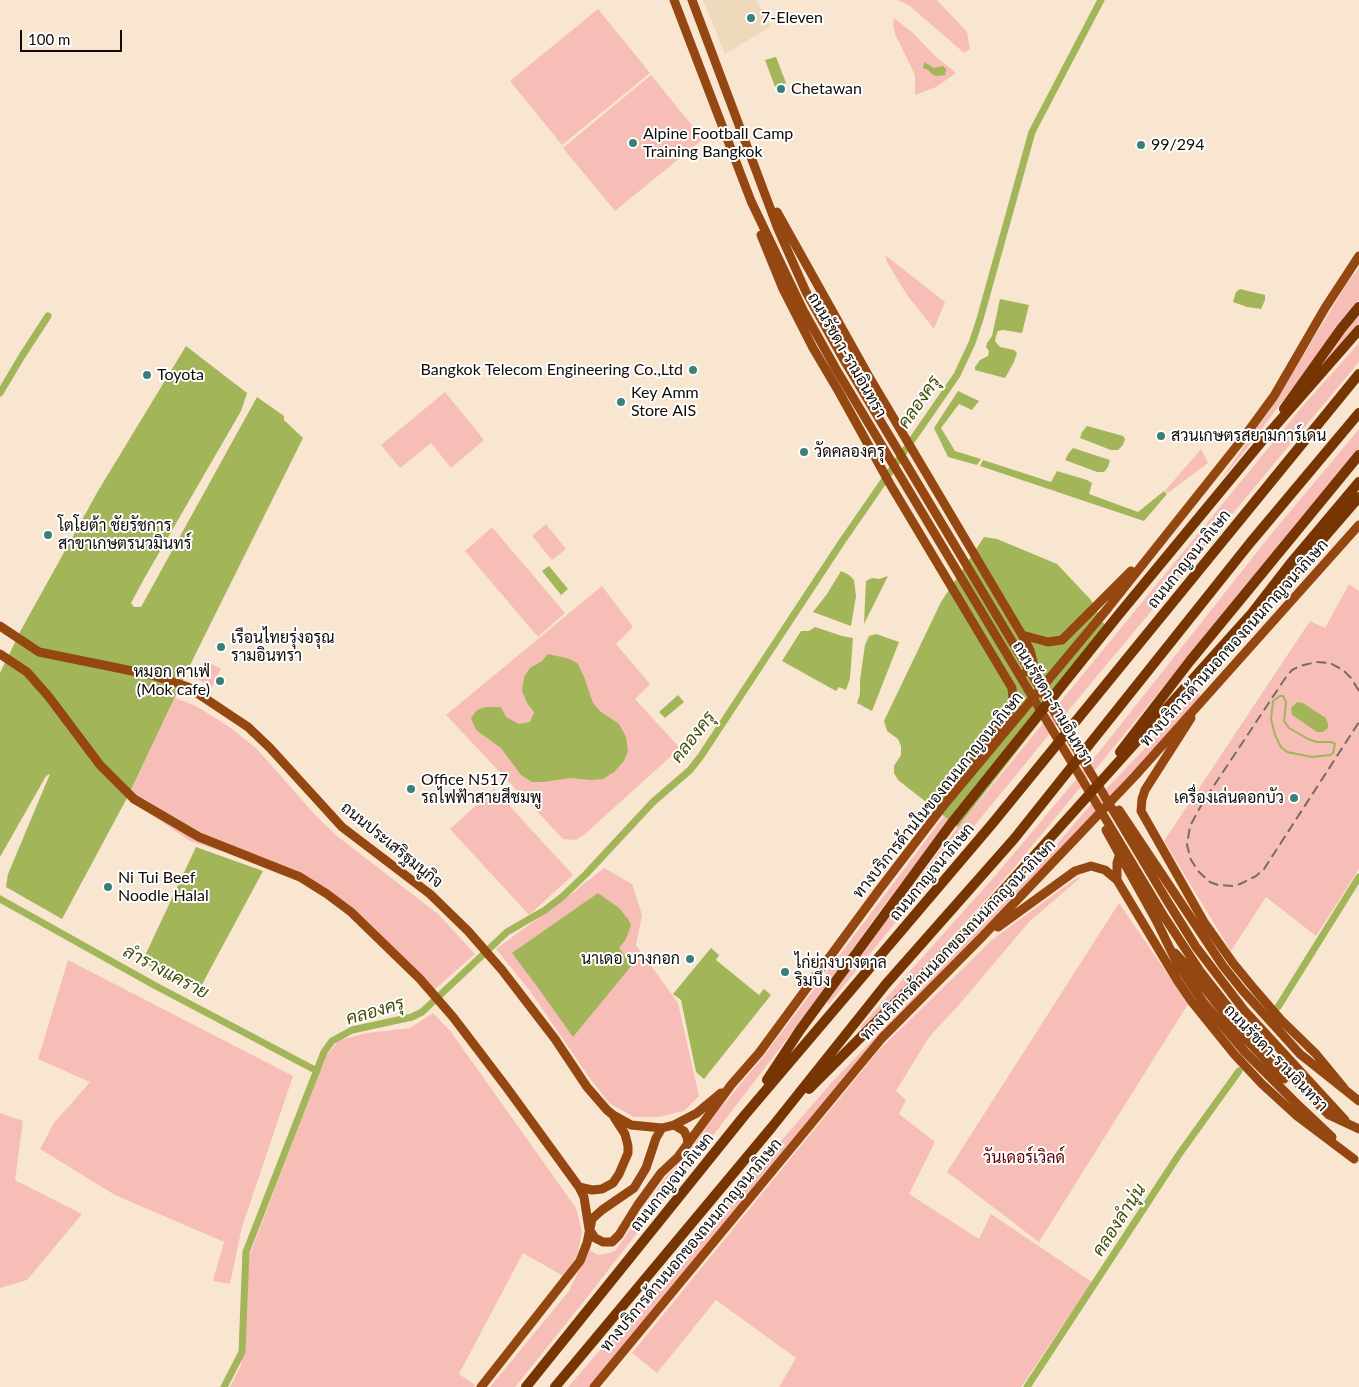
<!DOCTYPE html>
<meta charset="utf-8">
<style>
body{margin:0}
#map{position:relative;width:1359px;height:1387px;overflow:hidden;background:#f8e6d1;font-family:Lato,sans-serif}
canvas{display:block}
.scale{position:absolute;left:20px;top:30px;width:102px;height:22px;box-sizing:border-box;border:2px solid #110c05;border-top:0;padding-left:6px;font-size:15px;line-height:18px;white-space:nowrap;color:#110c05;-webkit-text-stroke:4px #fff;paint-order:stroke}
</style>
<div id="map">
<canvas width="1359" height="1387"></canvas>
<div class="scale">100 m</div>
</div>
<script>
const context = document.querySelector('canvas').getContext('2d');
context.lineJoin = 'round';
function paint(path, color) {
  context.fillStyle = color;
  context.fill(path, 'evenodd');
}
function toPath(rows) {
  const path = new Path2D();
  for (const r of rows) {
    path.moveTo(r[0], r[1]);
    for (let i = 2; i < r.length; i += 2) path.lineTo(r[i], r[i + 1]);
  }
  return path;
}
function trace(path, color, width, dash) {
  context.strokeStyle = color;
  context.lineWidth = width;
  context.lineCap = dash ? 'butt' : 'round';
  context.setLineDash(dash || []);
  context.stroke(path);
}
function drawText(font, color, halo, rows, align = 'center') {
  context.font = font + ' Lato,Sarabun,sans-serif';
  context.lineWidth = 4;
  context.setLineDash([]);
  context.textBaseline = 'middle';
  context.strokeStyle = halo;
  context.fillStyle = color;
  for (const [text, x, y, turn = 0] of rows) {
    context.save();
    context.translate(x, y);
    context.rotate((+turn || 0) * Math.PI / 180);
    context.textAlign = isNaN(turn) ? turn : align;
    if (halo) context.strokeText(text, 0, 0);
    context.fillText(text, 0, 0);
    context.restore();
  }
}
paint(toPath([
 [703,0,756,0,771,26,725,54]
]), '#efd9bd');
paint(toPath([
 [898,0,937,0,967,32,970,49,964,53,910,6],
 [598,9,650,73,562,145,510,81],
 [894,18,913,33,934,55,956,73,936,87,915,95,915,75,895,34,893,24],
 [651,75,703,139,615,211,563,148],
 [885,255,945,302,934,329,907,295,887,262],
 [1359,268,1359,300,1241,456,1219,482,1267,414,1348,282],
 [1359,315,1359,326,1317,374,1313,371,1345,330],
 [1359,343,1359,362,1082,694,829,1004,827,1002,890,916,958,827,1301,408],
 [445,392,484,440,451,468,431,443,400,468,381,445],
 [1359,429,1359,450,1312,507,1018,863,964,924,864,1031,860,1027,995,876,1099,752,1272,533],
 [1201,449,1208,463,1168,493,1165,491],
 [546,524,566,549,552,560,532,536],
 [492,527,565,613,538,637,465,551],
 [1349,584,1359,591,1359,869,1316,936,1266,897,1231,951,1164,841,1310,621,1325,628],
 [602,586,633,627,616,644,650,684,635,699,680,748,585,834,576,840,563,839,446,715],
 [204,660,221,669,212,687,195,678],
 [1197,692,1201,696,1120,787,924,991,591,1387,568,1387,833,1081,1027,879,1087,809,1166,726],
 [175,698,196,706,228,726,256,748,317,817,337,836,438,914,475,954,434,990,308,879,190,841,127,798],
 [494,789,573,875,529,915,450,829],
 [944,816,949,820,879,912,803,1018,695,1159,577,1310,515,1387,490,1387,569,1291,589,1250,598,1255,609,1253,616,1250,666,1177,685,1157,718,1111,763,1057],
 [604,868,632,884,642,915,636,945,678,1003,699,1096,684,1111,658,1117,634,1117,609,1103,589,1077,530,991,496,949,575,891],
 [1078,877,1080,878,1030,921,957,1007,929,1037,896,1091,906,1100,899,1114,935,1142,909,1194,979,1239,991,1214,1092,1282,1021,1387,779,1387,796,1358,716,1300,657,1373,632,1353,879,1050,993,939],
 [1119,903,1188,1004,1039,1242,947,1172],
 [68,960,293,1076,242,1227,230,1284,213,1281,224,1242,115,1195,40,1149,54,1123,90,1082,38,1059],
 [433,1013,451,1032,576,1208,582,1232,577,1256,563,1276,523,1253,459,1374,475,1385,473,1387,230,1387,241,1365,247,1313,248,1259,326,1056,339,1040,367,1033,410,1028],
 [0,1113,23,1121,15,1180,82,1214,27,1280,0,1288]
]), '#f7beb8');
paint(toPath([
 [776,57,786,83,775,87,765,60],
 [924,62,934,68,943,66,946,69,945,75,936,76,932,74,928,70,923,68],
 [1240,289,1265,295,1265,300,1261,309,1247,307,1233,302,1236,292],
 [1000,299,1029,305,1022,333,1003,330,998,331,996,336,995,341,1000,347,1014,350,1017,353,1014,362,1005,378,975,370,975,367,980,360,988,356,989,351,986,347,987,343,992,336],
 [186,346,247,393,241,411,145,577,131,603,134,607,141,607,257,397,284,416,284,420,303,438,196,653,127,798,62,919,6,887,8,874,50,774,46,776,0,857,0,673,21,630,98,491],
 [958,391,979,401,972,410,959,404,941,428,955,451,981,459,977,465,948,457,934,428],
 [1087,426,1123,436,1125,439,1123,445,1118,450,1111,450,1080,438,1082,432],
 [1073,448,1110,460,1108,467,1104,472,1097,472,1065,460,1068,454],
 [983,460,1051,482,1057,471,1087,480,1092,483,1089,494,1138,512,1164,491,1167,494,1144,521,980,466],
 [984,537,997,539,1057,564,1091,600,1109,633,958,827,898,780,894,773,894,766,901,755,901,746,898,739,887,731,884,721,941,602],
 [549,566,568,589,561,595,542,571],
 [841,571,849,575,854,580,856,596,851,626,813,612,827,594],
 [888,576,864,624,866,581,872,578,879,579],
 [815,627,842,636,853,638,850,678,846,690,839,687,836,691,782,661,801,631,809,631],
 [876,634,899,642,872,711,857,703,860,694,860,680,865,645,869,636],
 [548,654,570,659,578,664,584,677,593,703,601,712,619,724,626,737,628,751,624,761,614,772,603,779,591,780,571,778,543,782,532,782,521,775,501,748,476,730,471,718,477,710,486,707,501,707,506,717,519,724,530,722,534,712,527,703,522,691,524,677,530,668,542,661],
 [678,695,684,702,665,718,659,712],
 [1297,702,1303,703,1326,718,1328,724,1328,728,1323,732,1317,732,1292,715,1291,708],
 [196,847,263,871,199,990,142,962],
 [598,893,619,908,628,919,631,925,626,939,619,948,632,965,573,1037,536,985,512,953],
 [711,948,719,955,716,960,759,995,764,989,771,995,704,1079,696,1072,681,1000,673,994]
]), '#a2b559');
trace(toPath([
 [1280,696,1283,696,1286,702,1284,721,1289,728,1308,739,1317,742,1331,742,1335,744,1333,753,1330,755,1312,757,1287,752,1281,747,1275,735,1271,719,1273,701,1280,696]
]), '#a2b559', 2);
trace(toPath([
 [0,393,22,356,48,316],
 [0,899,154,985,317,1071],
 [1278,1007,1359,877],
 [224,1387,242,1352,246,1252,324,1052,332,1041,352,1030,412,1017,422,1012,507,932,545,910,562,897,586,874,653,802,690,770,701,756,841,543,957,375,972,343,980,319,1032,132,1101,0],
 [1027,1387,1180,1153,1239,1071]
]), '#a2b559', 7);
trace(toPath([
 [674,0,751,201,803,310,836,369,1165,918,1200,971,1251,1036,1329,1115,1359,1129],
 [692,0,778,229,806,292,844,360,1166,899,1196,947,1244,1010,1345,1120],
 [777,212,868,375,1022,635,1030,650,1033,662,1032,666,1026,672],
 [761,235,783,289,813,348,839,392,890,484,1012,688,1013,700,1010,711,969,768],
 [0,626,39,652,152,675,188,687,248,727,270,748,342,827,430,894,468,931,502,970,555,1039,587,1087,607,1110,613,1115,631,1125,662,1128],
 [1022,635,1048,642,1062,640,1131,571],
 [0,654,27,672,49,697,100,765,134,799,199,837,300,877,327,894,351,912,420,979,453,1017,507,1088,579,1187,584,1197,589,1229,595,1238,603,1242,612,1242,619,1235,637,1206,661,1173,678,1157,731,1085,759,1053,879,890,944,805,1108,608,1244,437,1274,396,1325,308,1359,256],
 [1191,718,1145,790,1142,799,1141,811,1204,922,1233,963,1256,991,1281,1020,1316,1054,1344,1088],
 [1119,810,1223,966,1243,991,1300,1054,1359,1101],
 [1106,830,1156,920,1178,965,1203,1002,1245,1052,1295,1102,1332,1137],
 [1117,880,1117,863,1120,853],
 [998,927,1075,871,1091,866,1105,870,1117,880,1177,980,1192,1002,1234,1054,1262,1084,1297,1116,1354,1159],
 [1175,953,1187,966,1239,1032,1284,1079],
 [674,1125,684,1131,687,1137,688,1144],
 [579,1187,592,1190,602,1189,613,1183,619,1174,628,1153,628,1146,625,1134,614,1117],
 [481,1387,580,1261,587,1243,592,1219,602,1210,634,1188,646,1168,656,1138,662,1128,674,1125,697,1113,721,1093],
 [594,1387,882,1038,980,939,1135,776,1359,525]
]), '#954711', 9);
trace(toPath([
 [1284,409,1341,329,1359,307],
 [1274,592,1296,570,1359,497],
 [1120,752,1190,661,1359,455],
 [767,1080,800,1030,951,824,1120,613,1262,441,1359,330],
 [809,1089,963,935,1252,613,1290,564,1359,482],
 [526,1387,744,1116,992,824,1359,374],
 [555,1387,772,1127,886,984,1014,839,1250,543,1359,413]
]), '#773503', 10);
trace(toPath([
 [1359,691,1351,678,1343,670,1330,663,1316,662,1300,666,1292,670,1286,677,1203,802,1190,826,1187,845,1191,860,1199,872,1210,882,1218,885,1233,886,1240,884,1256,876,1264,869,1359,722]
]), '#766b5e', 2, [10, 5]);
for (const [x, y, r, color] of [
 [751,18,5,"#39807b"],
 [781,89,5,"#39807b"],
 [633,143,5,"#39807b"],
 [1141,145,5,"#39807b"],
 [693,370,5,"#39807b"],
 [147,375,5,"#39807b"],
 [621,402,5,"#39807b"],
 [1161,436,5,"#39807b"],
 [804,452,5,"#39807b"],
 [48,535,5,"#39807b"],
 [221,647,5,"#39807b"],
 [220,681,5,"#39807b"],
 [411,789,5,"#39807b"],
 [1294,798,5,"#39807b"],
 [108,887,5,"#39807b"],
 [690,959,5,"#39807b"],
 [785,972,5,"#39807b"]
]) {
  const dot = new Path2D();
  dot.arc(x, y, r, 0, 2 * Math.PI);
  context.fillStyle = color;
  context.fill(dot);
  trace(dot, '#fff', 2);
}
drawText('16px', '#110c05', '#fff', [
 ["7-Eleven",761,18],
 ["Chetawan",791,89],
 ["Alpine Football Camp",643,134],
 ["Training Bangkok",643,152],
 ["99/294",1151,145],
 ["Bangkok Telecom Engineering Co.,Ltd",683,370,"right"],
 ["Toyota",157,375],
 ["Key Amm",631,393],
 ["Store AIS",631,411],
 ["สวนเกษตรสยามการ์เดน",1171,436],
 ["วัดคลองครุ",814,452],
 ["โตโยต้า ชัยรัชการ",58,526],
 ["สาขาเกษตรนวมินทร์",58,544],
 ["เรือนไทยรุ่งอรุณ",231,638],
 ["รามอินทรา",231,656],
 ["หมอก คาเฟ่",210,672,"right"],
 ["(Mok cafe)",210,690,"right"],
 ["Office N517",421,780],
 ["รถไฟฟ้าสายสีชมพู",421,798],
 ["เครื่องเล่นดอกบัว",1284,798,"right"],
 ["Ni Tui Beef",118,878],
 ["Noodle Halal",118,896],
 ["นาเดอ บางกอก",680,959,"right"],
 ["ไก่ย่างบางตาล",795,963],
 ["ริมบึง",795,981]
], 'left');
drawText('16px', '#110c05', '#fff', [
 ["ถนนรัชดา-รามอินทรา",847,355,60],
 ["ถนนกาญจนาภิเษก",1189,559,-51],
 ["ทางบริการด้านนอกของถนนกาญจนาภิเษก",1234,643,-48],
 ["ถนนรัชดา-รามอินทรา",1053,703,59],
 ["ทางบริการด้านในของถนนกาญจนาภิเษก",938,795,-51],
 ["ถนนประเสริฐมนูกิจ",392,845,39],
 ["ถนนกาญจนาภิเษก",932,872,-50],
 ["ทางบริการด้านนอกของถนนกาญจนาภิเษก",958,940,-46],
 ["ถนนรัชดา-รามอินทรา",1276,1058,46],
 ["ถนนกาญจนาภิเษก",672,1182,-51],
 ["ทางบริการด้านนอกของถนนกาญจนาภิเษก",691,1245,-50]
]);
drawText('16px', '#5c0208', '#fff', [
 ["วันเดอร์เวิลด์",1024,1158]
]);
drawText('italic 18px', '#434e07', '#fff', [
 ["คลองครุ",919,402,-55],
 ["คลองครุ",693,737,-52],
 ["ลำรางแคราย",166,972,28],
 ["คลองครุ",375,1011,-16],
 ["คลองลำนุ่น",1119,1220,-57]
]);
</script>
